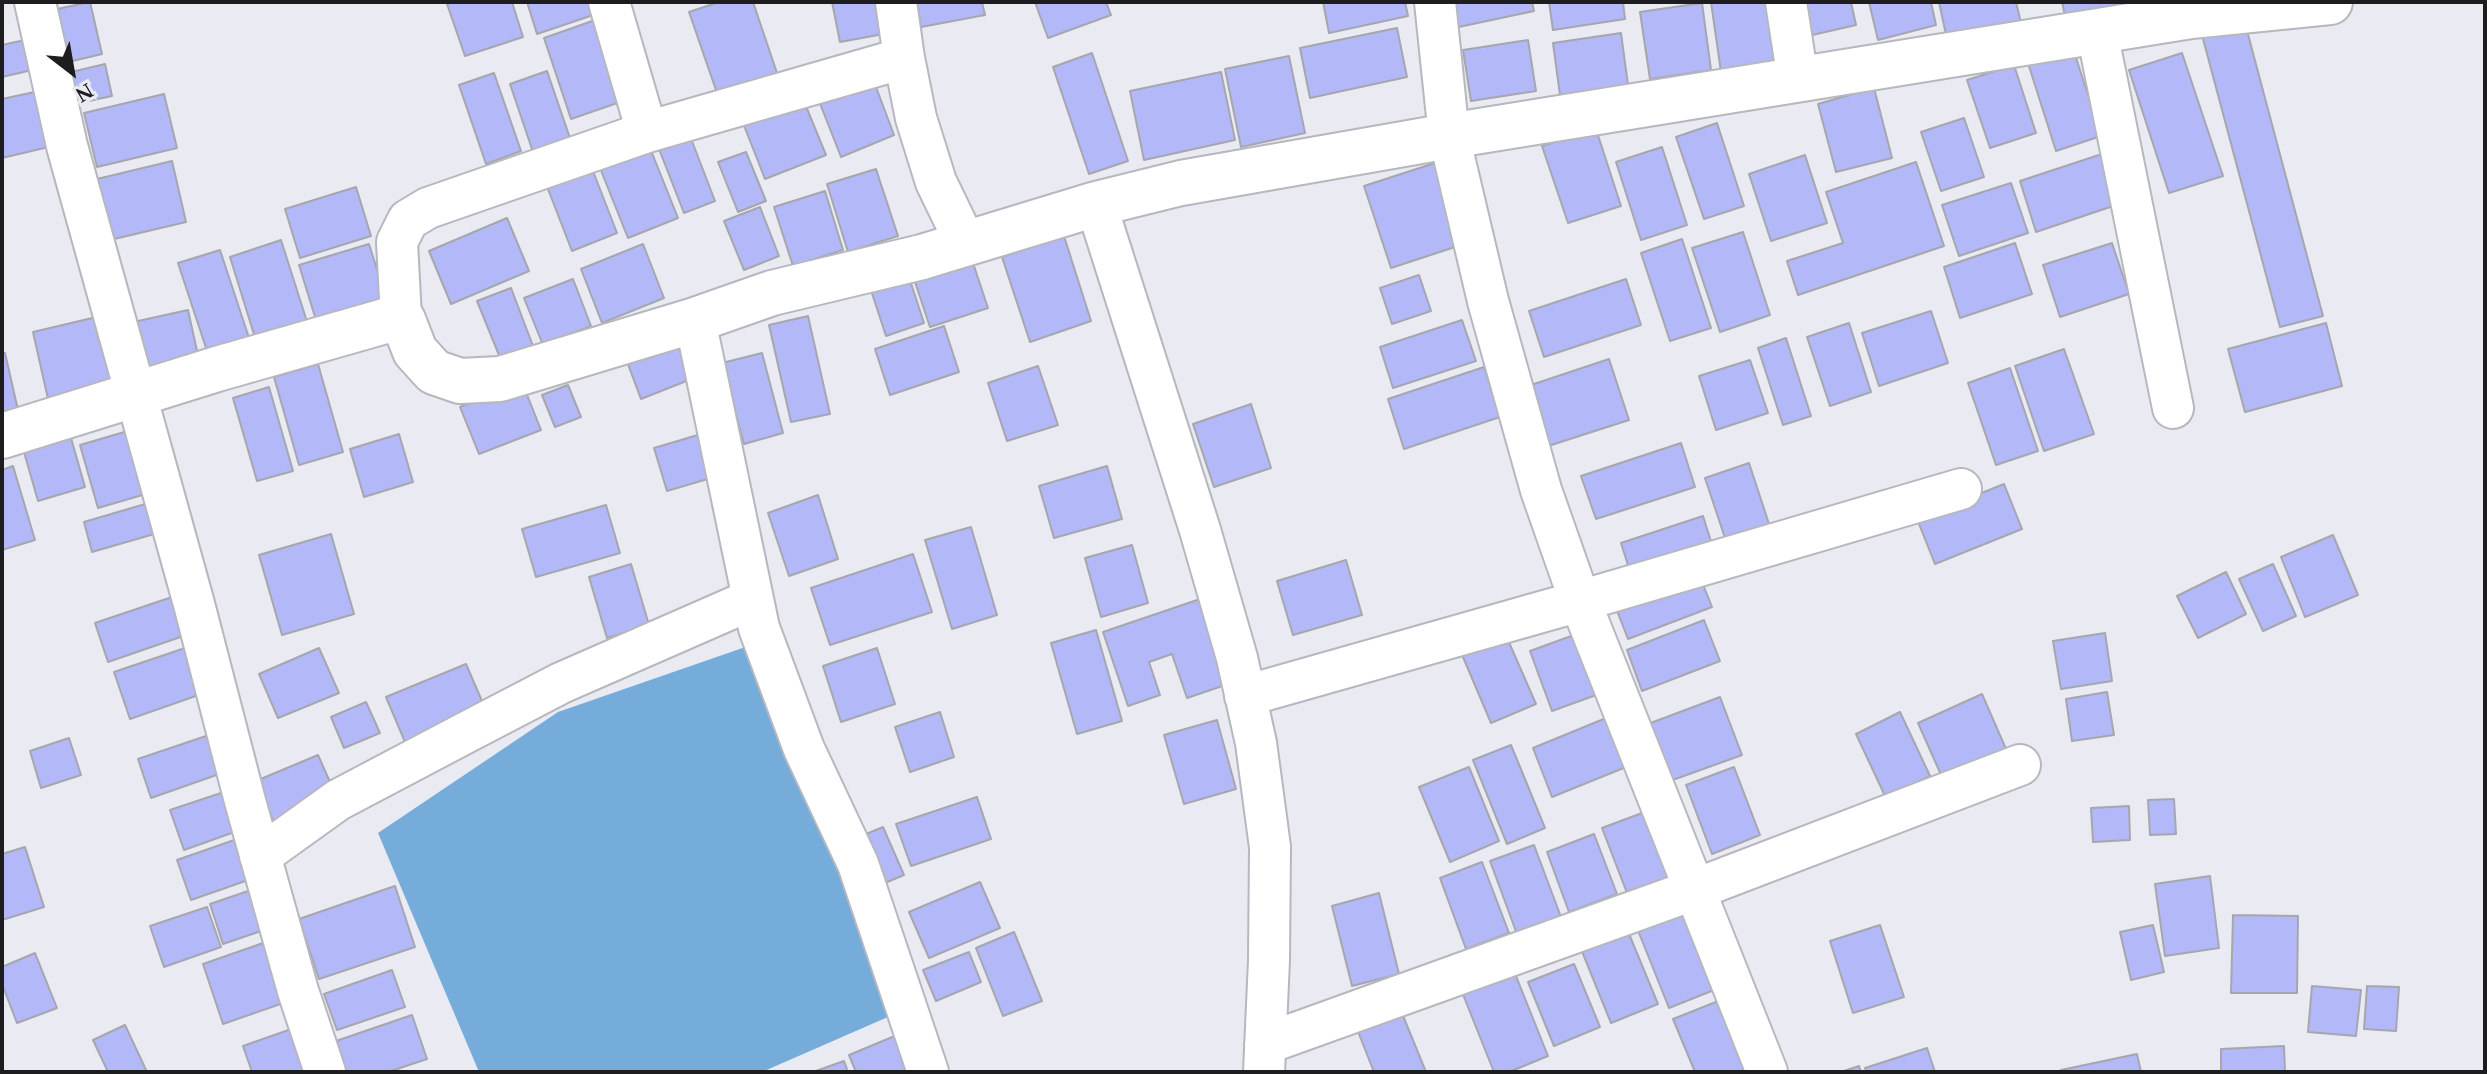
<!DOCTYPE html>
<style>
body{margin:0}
#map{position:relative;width:2487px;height:1074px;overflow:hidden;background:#e9eaf2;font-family:Georgia,serif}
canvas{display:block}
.frame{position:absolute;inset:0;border:4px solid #1d1d20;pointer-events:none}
.north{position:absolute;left:32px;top:32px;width:80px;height:80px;-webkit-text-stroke:6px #e9eaf2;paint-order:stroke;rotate:149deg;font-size:22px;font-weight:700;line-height:32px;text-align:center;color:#1d1d20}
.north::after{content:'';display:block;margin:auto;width:28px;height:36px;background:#1d1d20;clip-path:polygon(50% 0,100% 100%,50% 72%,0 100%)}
</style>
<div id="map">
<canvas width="2487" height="1074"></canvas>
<div class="frame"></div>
<div class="north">N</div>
</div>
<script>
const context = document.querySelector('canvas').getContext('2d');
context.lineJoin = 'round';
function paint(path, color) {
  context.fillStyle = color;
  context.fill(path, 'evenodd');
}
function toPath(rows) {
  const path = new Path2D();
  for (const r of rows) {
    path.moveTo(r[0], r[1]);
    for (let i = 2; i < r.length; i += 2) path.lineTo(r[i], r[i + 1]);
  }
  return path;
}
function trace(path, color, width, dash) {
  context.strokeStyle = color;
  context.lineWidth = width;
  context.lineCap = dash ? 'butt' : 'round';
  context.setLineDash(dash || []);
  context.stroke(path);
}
paint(toPath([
 [757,643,897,1013,762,1072,479,1072,378,833,558,712]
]), '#75acda');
const building = toPath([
 [90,2,102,54,60,64,48,11,90,2],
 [454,2,512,2,523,37,465,56,447,4,454,2],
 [527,2,598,2,602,12,537,34,527,2],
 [719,2,753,2,777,73,717,93,689,12,719,2],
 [832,2,883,2,889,33,840,42,832,2],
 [917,2,982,2,985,15,921,27,917,2],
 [1035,2,1106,2,1111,15,1048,38,1035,2],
 [1323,2,1405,2,1408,16,1329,33,1323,2],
 [1449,2,1532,2,1534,11,1454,28,1449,2],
 [1549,2,1623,2,1625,19,1553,30,1549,2],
 [1711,2,1777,2,1786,63,1721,72,1711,2],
 [1800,2,1851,2,1856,25,1808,36,1800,2],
 [1869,2,1931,2,1936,25,1878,40,1869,2],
 [1939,2,2016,2,2022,27,1948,44,1939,2],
 [2062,2,2162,2,2067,25,2062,2],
 [1702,3,1711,70,1650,79,1640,12,1702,3],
 [598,19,626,100,571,119,544,38,598,19],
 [2245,23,2323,316,2280,327,2202,35,2245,23],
 [1397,28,1407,77,1310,98,1300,48,1397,28],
 [1621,33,1628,85,1560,95,1553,43,1621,33],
 [25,40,32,70,2,77,2,45,25,40],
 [1528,40,1536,91,1471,101,1463,50,1528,40],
 [2072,45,2101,136,2056,151,2027,60,2072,45],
 [1092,53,1128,161,1089,174,1053,67,1092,53],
 [2182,53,2223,176,2169,193,2129,70,2182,53],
 [1289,56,1305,133,1241,147,1225,69,1289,56],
 [105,64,112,96,70,105,63,74,105,64],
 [2014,65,2036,133,1990,148,1967,80,2014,65],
 [547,71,571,141,534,155,510,84,547,71],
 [1221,72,1235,140,1144,160,1130,91,1221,72],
 [494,73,521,151,486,164,459,85,494,73],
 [873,79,894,135,841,157,819,101,873,79],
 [1874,88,1892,158,1836,172,1818,104,1874,88],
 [44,90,57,145,2,158,2,99,44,90],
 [164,94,177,148,97,167,84,113,164,94],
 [803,99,826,155,765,179,743,123,803,99],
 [1964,118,1984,177,1941,191,1921,132,1964,118],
 [1717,123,1744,206,1704,219,1676,137,1717,123],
 [1596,129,1621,206,1568,223,1542,146,1596,129],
 [690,136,715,201,684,213,659,149,690,136],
 [648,143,678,218,628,238,598,163,648,143],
 [1662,147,1687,225,1641,240,1616,162,1662,147],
 [746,152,766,201,738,212,718,162,746,152],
 [2105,153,2122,203,2036,232,2020,181,2105,153],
 [1805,155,1827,223,1771,241,1749,174,1805,155],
 [172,161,186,222,110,240,97,179,172,161],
 [1438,162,1464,244,1391,268,1364,186,1438,162],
 [1916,162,1944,246,1798,295,1787,261,1843,243,1826,192,1916,162],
 [591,166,617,233,572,251,546,184,591,166],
 [876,169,898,236,848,252,827,184,876,169],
 [2011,183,2028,233,1959,256,1942,205,2011,183],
 [356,187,371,236,300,258,285,209,356,187],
 [825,191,843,250,793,266,774,207,825,191],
 [760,207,779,256,744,270,724,221,760,207],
 [507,218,529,271,451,304,429,251,507,218],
 [1743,232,1770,315,1720,332,1692,248,1743,232],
 [1064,236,1091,321,1030,342,1002,257,1064,236],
 [1682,239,1711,328,1670,341,1641,253,1682,239],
 [281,240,309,328,257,344,230,257,281,240],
 [2015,243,2032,294,1960,318,1944,267,2015,243],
 [2112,243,2129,294,2060,317,2043,265,2112,243],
 [369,244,390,311,320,333,299,265,369,244],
 [643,244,664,298,602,323,581,269,643,244],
 [968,248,988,308,930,327,910,267,968,248],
 [220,250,250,341,208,354,178,263,220,250],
 [905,265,924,323,886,336,867,278,905,265],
 [1419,275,1431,311,1392,324,1380,288,1419,275],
 [573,279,591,326,543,345,524,298,573,279],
 [1626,279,1641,325,1544,357,1529,311,1626,279],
 [511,288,533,346,501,360,477,301,511,288],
 [188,310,199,360,140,374,129,323,188,310],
 [1931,311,1948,363,1879,386,1862,333,1931,311],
 [105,315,121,383,48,399,33,332,105,315],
 [808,316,830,414,791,422,769,325,808,316],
 [1462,320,1476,361,1393,388,1380,347,1462,320],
 [1849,323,1871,392,1830,406,1807,337,1849,323],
 [2326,323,2342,386,2245,412,2228,349,2326,323],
 [944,326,959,372,890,395,875,349,944,326],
 [678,338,694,378,641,399,626,359,678,338],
 [1786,338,1811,416,1783,425,1758,348,1786,338],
 [2064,349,2094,434,2044,451,2015,366,2064,349],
 [2,353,5,353,18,410,2,413,2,353],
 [762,353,783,433,744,444,722,363,762,353],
 [1609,359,1629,420,1542,448,1522,388,1609,359],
 [1750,360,1768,413,1716,430,1699,376,1750,360],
 [318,364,343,452,299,465,274,377,318,364],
 [1038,366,1058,425,1007,441,988,383,1038,366],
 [1484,367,1500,417,1404,449,1388,399,1484,367],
 [2010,368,2038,451,1996,465,1968,383,2010,368],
 [522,382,541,430,479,454,460,407,522,382],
 [568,385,581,417,555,427,542,395,568,385],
 [269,387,293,471,257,481,233,398,269,387],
 [1251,404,1271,468,1214,487,1193,424,1251,404],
 [67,424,85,487,38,501,20,438,67,424],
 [138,428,156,491,98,508,80,445,138,428],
 [708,432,721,475,667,491,654,448,708,432],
 [399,434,413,482,364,497,350,449,399,434],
 [1681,443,1695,487,1596,519,1581,476,1681,443],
 [1749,463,1772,533,1728,547,1705,478,1749,463],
 [13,466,35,540,2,550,2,470,13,466],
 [1107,466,1122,519,1054,538,1039,486,1107,466],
 [2004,484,2022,529,1935,564,1917,519,2004,484],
 [818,495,838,559,789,576,768,513,818,495],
 [152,502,161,532,92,552,84,522,152,502],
 [606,505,620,553,536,577,522,529,606,505],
 [1703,516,1714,551,1632,578,1621,543,1703,516],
 [971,527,997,615,952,629,925,540,971,527],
 [331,534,354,614,282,635,259,555,331,534],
 [2333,535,2358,595,2305,617,2281,557,2333,535],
 [1132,545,1148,603,1101,617,1085,558,1132,545],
 [913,554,932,612,830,645,811,588,913,554],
 [1346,560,1362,615,1293,635,1277,581,1346,560],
 [631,564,649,625,607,638,589,577,631,564],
 [2273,564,2296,616,2263,631,2239,579,2273,564],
 [1698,572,1712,607,1628,639,1614,603,1698,572],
 [2226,572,2246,614,2198,638,2177,596,2226,572],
 [178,595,192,633,108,662,95,623,178,595],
 [1206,597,1234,682,1187,698,1172,654,1149,662,1160,695,1128,706,1103,632,1206,597],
 [1704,620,1720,661,1642,691,1627,650,1704,620],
 [1096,630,1122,721,1077,734,1051,643,1096,630],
 [1504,631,1536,704,1491,723,1460,650,1504,631],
 [1585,631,1607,691,1552,711,1530,651,1585,631],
 [2105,633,2112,681,2061,689,2053,641,2105,633],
 [194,645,210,691,130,719,114,672,194,645],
 [319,648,339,693,278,718,259,674,319,648],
 [877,648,895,704,841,722,823,666,877,648],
 [466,664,485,708,405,742,386,697,466,664],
 [2107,692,2114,735,2072,741,2066,699,2107,692],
 [1982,694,2006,749,1942,777,1918,723,1982,694],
 [1720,697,1742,755,1670,781,1648,724,1720,697],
 [366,702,380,733,344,748,331,717,366,702],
 [940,712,954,757,910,772,895,727,940,712],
 [1900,712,1930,776,1886,798,1856,734,1900,712],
 [1606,718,1626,767,1552,797,1533,748,1606,718],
 [1217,720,1236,789,1184,804,1164,735,1217,720],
 [212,734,225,772,151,798,138,759,212,734],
 [69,738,81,775,41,788,30,751,69,738],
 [1511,745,1545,828,1507,844,1473,760,1511,745],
 [318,755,338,800,276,827,256,781,318,755],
 [1469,767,1499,841,1450,862,1419,787,1469,767],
 [1734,767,1760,835,1712,854,1686,785,1734,767],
 [227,791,240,830,184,850,170,810,227,791],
 [977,797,991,839,911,866,896,824,977,797],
 [2174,799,2176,834,2150,835,2148,800,2174,799],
 [2129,806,2130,840,2093,842,2091,808,2129,806],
 [1650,810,1675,875,1627,893,1602,828,1650,810],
 [883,827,904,875,880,885,859,837,883,827],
 [1594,834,1617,894,1569,912,1547,852,1594,834],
 [240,838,254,878,191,900,177,860,240,838],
 [1534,845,1561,917,1517,934,1490,861,1534,845],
 [25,847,44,907,2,920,2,854,25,847],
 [1482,862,1509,933,1466,949,1440,878,1482,862],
 [2210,876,2219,948,2165,956,2155,884,2210,876],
 [980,882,1000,928,929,958,909,912,980,882],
 [395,886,415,947,319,979,299,919,395,886],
 [254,889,267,929,223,944,210,904,254,889],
 [1379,893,1399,974,1352,986,1332,906,1379,893],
 [207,907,221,947,164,967,150,926,207,907],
 [1686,908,1719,988,1669,1008,1637,928,1686,908],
 [2233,915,2298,916,2297,993,2231,993,2233,915],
 [1880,925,1904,997,1853,1013,1830,941,1880,925],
 [2153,925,2164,972,2131,980,2120,932,2153,925],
 [1627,929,1658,1004,1611,1023,1581,949,1627,929],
 [1014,932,1042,1001,1003,1016,976,948,1014,932],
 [266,942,286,1002,223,1024,203,964,266,942],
 [969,952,981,982,936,1001,923,970,969,952],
 [35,953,57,1008,17,1023,2,984,2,967,35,953],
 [1574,964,1600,1027,1554,1046,1528,982,1574,964],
 [1512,966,1548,1056,1509,1072,1494,1072,1460,987,1512,966],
 [392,970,405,1007,337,1030,324,994,392,970],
 [2312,986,2361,990,2356,1036,2308,1032,2312,986],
 [2367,986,2399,987,2396,1031,2364,1029,2367,986],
 [1721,1000,1749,1068,1739,1072,1695,1072,1673,1019,1721,1000],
 [1399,1006,1426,1072,1374,1072,1355,1024,1399,1006],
 [412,1015,427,1059,388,1072,346,1072,336,1041,412,1015],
 [125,1025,147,1072,108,1072,93,1040,125,1025],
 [300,1026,316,1072,252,1072,243,1046,300,1026],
 [902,1033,918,1072,856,1072,849,1055,902,1033],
 [2284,1046,2285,1072,2221,1072,2221,1049,2284,1046],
 [1927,1048,1935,1072,1867,1072,1865,1068,1927,1048],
 [2137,1054,2141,1072,2062,1072,2061,1070,2137,1054],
 [844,1061,848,1072,813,1072,844,1061],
 [1859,1066,1861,1072,1841,1072,1859,1066]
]);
paint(building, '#b3b9f8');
trace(building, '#a5a6ae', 2);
const street = toPath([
 [35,2,67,146,194,604,245,801,298,991,325,1072],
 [609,2,647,132],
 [896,2,904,58,916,118,936,182,966,244],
 [1435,2,1449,136,1488,301,1541,490,1580,601,1767,1072],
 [1786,2,1798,80],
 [2097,32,2173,408],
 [1096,204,1200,530,1237,658,1256,743,1270,847,1269,960,1264,1072],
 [401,318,397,242,408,220,428,208,647,132,904,58],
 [695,320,759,628,804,749,858,864,928,1072],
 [1245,696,1580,601,1961,489],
 [260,856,338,800,465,733,561,683,753,599],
 [1265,1044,1696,889,2020,765]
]);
const secondary = toPath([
 [2,436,217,369,399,317,403,320,415,351,434,372,460,381,500,379,695,320,772,293,922,257,1096,204,1181,183,1449,136,2191,16,2330,2]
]);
trace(street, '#b6b7bf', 44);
trace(secondary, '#b6b7bf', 48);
trace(street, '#fff', 40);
trace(secondary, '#fff', 44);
</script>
